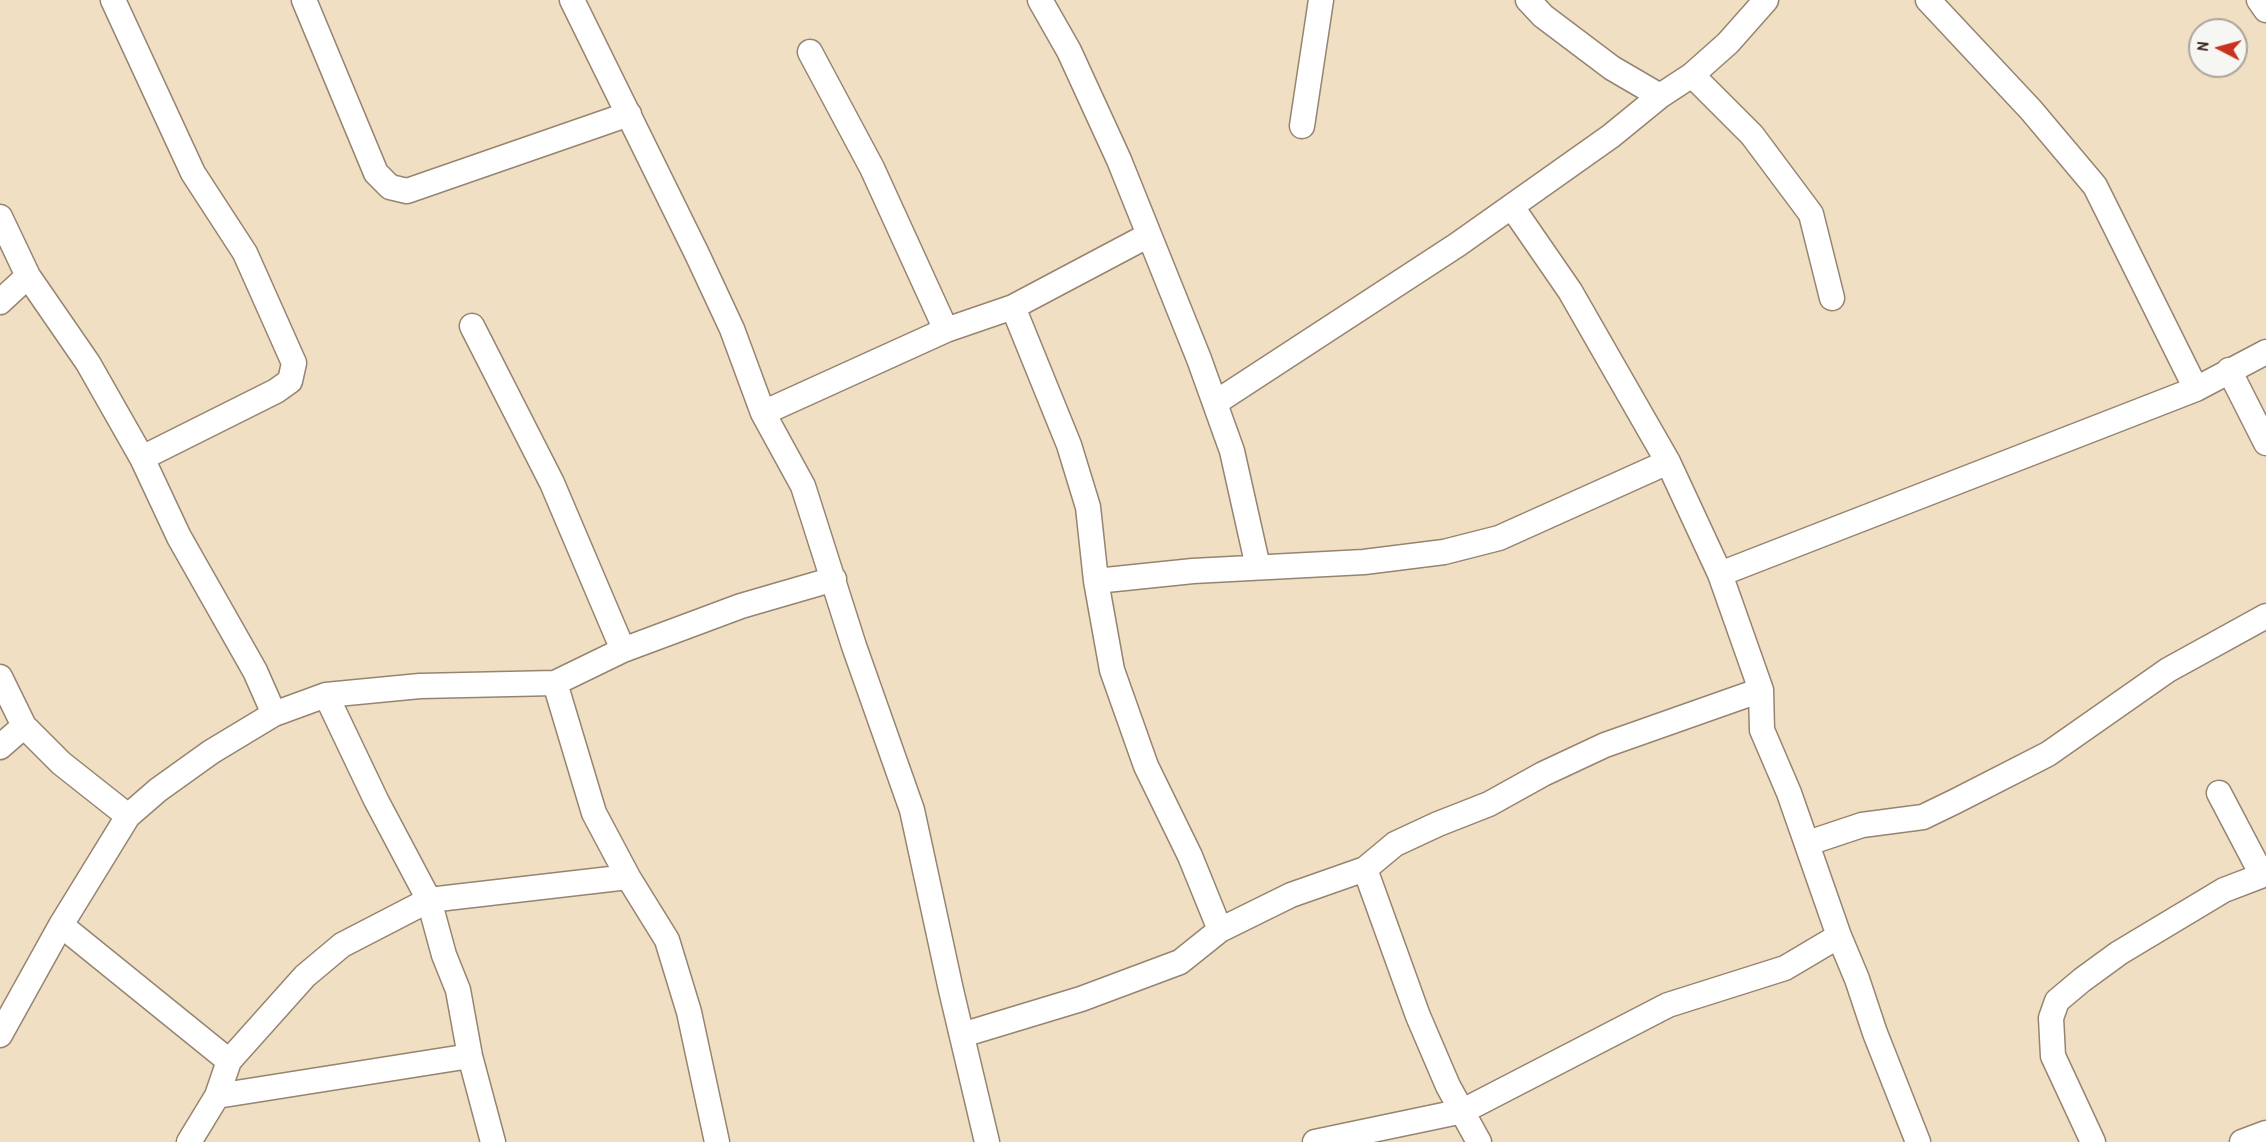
<!DOCTYPE html>
<style>
body{margin:0}
#map{position:relative;width:2266px;height:1142px;overflow:hidden;background:#f0dfc2;font-family:"Patrick Hand",sans-serif}
canvas{display:block}
.north{position:absolute;left:2188px;top:18px;width:60px;height:60px;box-sizing:border-box;background:#f6f6f2;border:2px solid #aba49d;border-radius:50%;rotate:276deg;font-size:16px;font-weight:700;line-height:24px;text-align:center;color:#3b2a1e}
.north::after{content:'';display:block;margin:auto;width:21px;height:27px;background:#c8321e;clip-path:polygon(50% 0,100% 100%,50% 72%,0 100%)}
</style>
<div id="map">
<canvas width="2266" height="1142"></canvas>
<div class="north">N</div>
</div>
<script>
const context = document.querySelector('canvas').getContext('2d');
context.lineJoin = 'round';
function toPath(rows) {
  const path = new Path2D();
  for (const r of rows) {
    path.moveTo(r[0], r[1]);
    for (let i = 2; i < r.length; i += 2) path.lineTo(r[i], r[i + 1]);
  }
  return path;
}
function trace(path, color, width, dash) {
  context.strokeStyle = color;
  context.lineWidth = width;
  context.lineCap = dash ? 'butt' : 'round';
  context.setLineDash(dash || []);
  context.stroke(path);
}
const minor = toPath([
 [113,0,193,173,245,253,294,363,290,381,276,391,142,458],
 [304,0,376,173,390,187,407,191,629,114],
 [572,0,697,254,732,329,763,413,803,486,854,646,912,810,951,990,987,1142],
 [1040,0,1069,51,1119,160,1199,359,1232,451,1258,567],
 [1528,0,1543,16,1612,68,1660,96],
 [1928,0,2031,110,2095,186,2196,389],
 [2259,0,2266,10],
 [810,52,872,168,946,330],
 [1692,75,1752,135,1811,214,1832,298],
 [1302,126,1321,0],
 [1512,207,1570,291,1668,462,1720,574,1761,690,1762,730,1789,793,1839,936,1857,979,1875,1033,1918,1142],
 [0,217,28,276,88,363,142,458,179,537,255,671,274,714],
 [0,302,28,276],
 [1013,307,1069,445,1088,507,1096,581,1112,670,1146,766,1190,856,1220,930],
 [472,326,552,483,623,650],
 [2229,370,2266,443],
 [1215,403,1457,245,1611,136,1660,96,1692,75,1728,43,1766,0],
 [763,413,946,330,1013,307,1147,236],
 [1720,574,2196,389,2266,352],
 [1096,581,1193,571,1364,562,1444,552,1499,538,1668,462],
 [0,677,24,726,61,763,128,816],
 [555,683,594,813,628,877,667,940,689,1012,717,1142],
 [326,695,376,800,429,900,444,955,458,990,470,1056,493,1142],
 [0,747,24,726],
 [2219,793,2262,875],
 [1808,843,1862,825,1923,817,1956,801,2048,754,2168,670,2266,616],
 [1365,869,1418,1016,1448,1086,1479,1142],
 [61,925,229,1061],
 [0,1035,61,925,128,816,158,790,211,752,274,714,326,695,420,686,555,683,623,650,741,606,834,579],
 [962,1035,1081,999,1180,962,1220,930,1291,895,1365,869,1395,844,1438,824,1489,804,1543,774,1605,745,1761,690],
 [217,1096,470,1056],
 [189,1142,217,1096,229,1061,305,976,342,945,429,900,628,877],
 [1315,1142,1463,1111,1668,1005,1785,968,1839,936],
 [2093,1142,2053,1056,2051,1018,2057,1001,2082,980,2119,953,2224,890,2266,874],
 [2242,1142,2266,1133]
]);
trace(minor, '#968470', 27);
trace(minor, '#fff', 24);
</script>
